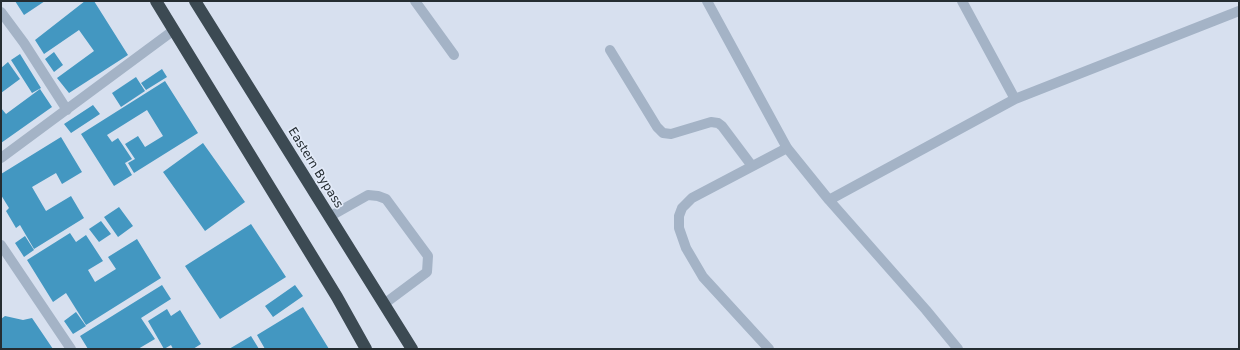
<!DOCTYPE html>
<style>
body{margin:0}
#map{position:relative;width:1240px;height:350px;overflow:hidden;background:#d7e0ef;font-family:"DejaVu Sans",sans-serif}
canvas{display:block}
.frame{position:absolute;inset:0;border:2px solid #252d32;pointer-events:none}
</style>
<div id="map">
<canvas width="1240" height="350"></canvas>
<div class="frame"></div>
</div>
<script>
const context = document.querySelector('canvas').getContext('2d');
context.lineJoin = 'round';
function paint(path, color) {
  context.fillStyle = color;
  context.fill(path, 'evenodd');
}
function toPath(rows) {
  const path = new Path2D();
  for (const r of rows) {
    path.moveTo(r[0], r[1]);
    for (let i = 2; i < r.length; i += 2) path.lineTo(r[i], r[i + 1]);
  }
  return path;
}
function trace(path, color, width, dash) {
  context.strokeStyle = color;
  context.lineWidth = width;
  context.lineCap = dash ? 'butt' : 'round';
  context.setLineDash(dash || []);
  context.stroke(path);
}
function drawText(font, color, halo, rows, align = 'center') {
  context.font = font + ' "DejaVu Sans",sans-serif';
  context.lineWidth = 3.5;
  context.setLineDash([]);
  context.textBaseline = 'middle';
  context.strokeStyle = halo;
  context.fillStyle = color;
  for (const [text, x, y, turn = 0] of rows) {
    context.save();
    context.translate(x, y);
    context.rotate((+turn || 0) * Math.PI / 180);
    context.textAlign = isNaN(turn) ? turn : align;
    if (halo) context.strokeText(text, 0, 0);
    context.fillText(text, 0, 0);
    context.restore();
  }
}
paint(toPath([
 [15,1,45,1,24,15],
 [85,1,94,1,128,55,69,93,57,78,94,51,79,30,44,54,35,40],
 [54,52,63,65,54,72,45,59],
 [20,54,41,88,32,93,11,60],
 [8,62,20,79,1,93,1,68],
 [162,69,167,77,146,90,141,83],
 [136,77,145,91,121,107,112,93],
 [165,81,198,133,134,173,128,163,135,159,125,144,138,136,145,147,163,136,147,110,107,135,112,142,118,138,132,159,125,163,132,175,114,186,81,134],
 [40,89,52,107,1,143,1,108,6,114],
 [93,105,100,114,71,133,64,124],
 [61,137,82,172,62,184,56,173,32,187,46,211,71,196,84,218,34,249,20,225,16,228,6,211,9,208,1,195,1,174],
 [203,143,245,202,205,231,163,172],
 [119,207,133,226,118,237,104,217],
 [101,221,111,234,99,242,89,229],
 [251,224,286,277,220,319,185,266],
 [70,233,76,242,86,235,103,261,88,270,95,282,116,269,108,257,137,239,161,278,86,325,66,293,53,302,27,260],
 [25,236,34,250,24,257,15,243],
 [162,285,171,299,141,318,155,339,138,349,88,349,80,336],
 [295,285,303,296,273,317,265,306],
 [303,307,329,349,265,349,257,335],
 [167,309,171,316,180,310,201,344,193,349,173,349,171,345,164,349,148,321],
 [76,312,86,326,73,334,64,321],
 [5,316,23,320,32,318,53,349,1,349,1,319],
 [251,336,259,349,229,349]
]), '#4397c1');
trace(toPath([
 [610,50,657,127,663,133,671,134,711,122,718,123,722,126,752,166],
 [329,217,368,195,378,196,386,199,428,256,427,272,384,304],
 [769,349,703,277,686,248,679,228,679,216,682,208,692,198,787,148]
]), '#a4b3c6', 10);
trace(toPath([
 [415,1,454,55],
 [707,1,787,148,829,200,926,310,958,349],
 [962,1,1015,99],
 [1,12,24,43,67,110],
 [1,158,174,30],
 [829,200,1015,99,1239,11],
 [1,245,71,349]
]), '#a4b3c6', 10);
trace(toPath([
 [156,1,337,297,366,349],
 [195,1,412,349]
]), '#3c4a53', 12);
drawText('12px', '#252d32', '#e2eaf8', [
 ["Eastern Bypass",315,168,58]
]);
</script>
